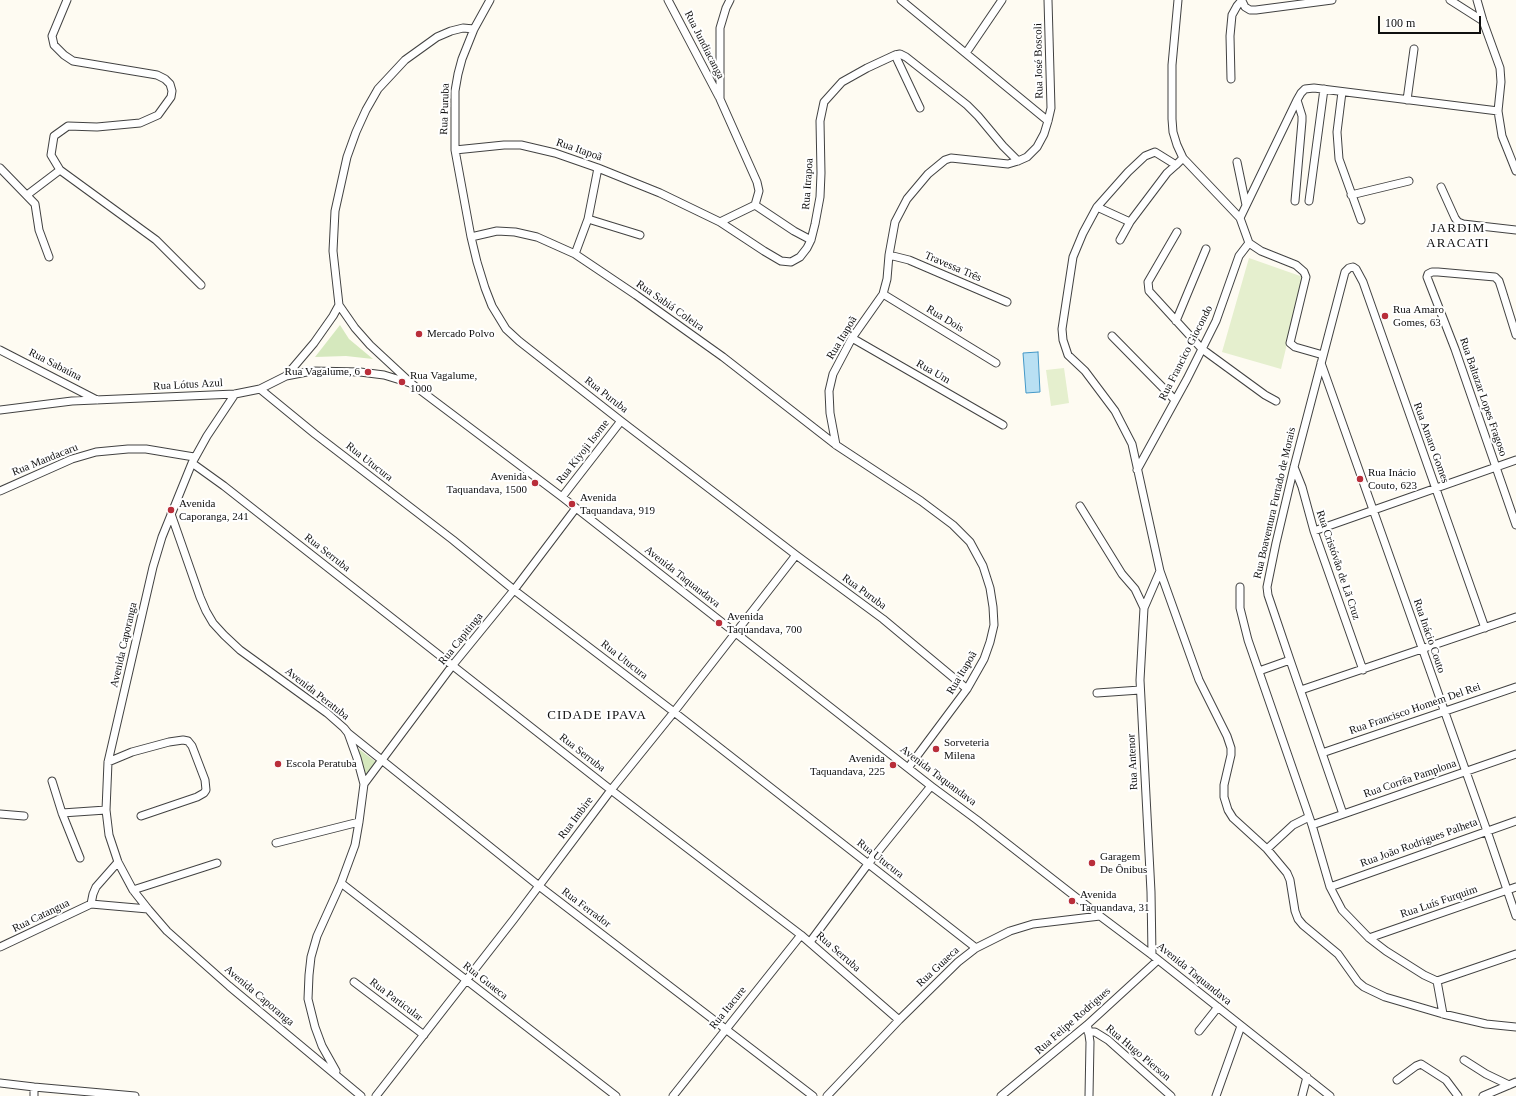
<!DOCTYPE html>
<meta charset="utf-8">
<style>
body{margin:0}
#map{position:relative;width:1516px;height:1096px;overflow:hidden;background:#fefbf2;font-family:Georgia,serif}
canvas{display:block}
.scale{position:absolute;left:1378px;top:16px;width:103px;height:18px;box-sizing:border-box;border:2px solid #0f0f0f;border-top:0;padding-left:5px;font-size:12px;line-height:14px;white-space:nowrap;color:#0f0f0f;-webkit-text-stroke:3px #fff;paint-order:stroke}
</style>
<div id="map">
<canvas width="1516" height="1096"></canvas>
<div class="scale">100 m</div>
</div>
<script>
const context = document.querySelector('canvas').getContext('2d');
context.lineJoin = 'round';
function paint(path, color) {
  context.fillStyle = color;
  context.fill(path, 'evenodd');
}
function toPath(rows) {
  const path = new Path2D();
  for (const r of rows) {
    path.moveTo(r[0], r[1]);
    for (let i = 2; i < r.length; i += 2) path.lineTo(r[i], r[i + 1]);
  }
  return path;
}
function trace(path, color, width, dash) {
  context.strokeStyle = color;
  context.lineWidth = width;
  context.lineCap = dash ? 'butt' : 'round';
  context.setLineDash(dash || []);
  context.stroke(path);
}
function drawText(font, color, halo, rows, align = 'center') {
  context.font = font + ' Georgia,serif';
  context.lineWidth = 4;
  context.setLineDash([]);
  context.textBaseline = 'middle';
  context.strokeStyle = halo;
  context.fillStyle = color;
  for (const [text, x, y, turn = 0] of rows) {
    context.save();
    context.translate(x, y);
    context.rotate((+turn || 0) * Math.PI / 180);
    context.textAlign = isNaN(turn) ? turn : align;
    if (halo) context.strokeText(text, 0, 0);
    context.fillText(text, 0, 0);
    context.restore();
  }
}
paint(toPath([
 [340,325,349,339,373,359,346,356,315,357],
 [355,746,376,762,366,774,363,767]
]), '#d5e8bd');
paint(toPath([
 [1249,258,1303,277,1281,369,1222,352],
 [1064,368,1069,403,1051,406,1046,370]
]), '#e5efce');
const water = toPath([
 [1038,352,1040,392,1026,393,1023,353,1038,352]
]);
paint(water, '#b9e0f3');
trace(water, '#4498c7', 1);
const street = toPath([
 [67,0,52,36,54,45,64,55,73,61,157,75,165,79,170,84,172,91,171,97,158,115,140,123,97,127,68,126,54,136,51,155,60,170,156,240,201,285],
 [490,0,474,29,462,59,458,74,455,91,455,150,471,237,477,262,485,288,492,306,506,329,519,341,621,421,796,555,883,619,967,689],
 [668,0,719,97],
 [901,0,1048,121],
 [1178,0,1172,65,1172,119,1173,132,1177,145,1183,158,1240,218,1249,243,1261,251,1296,265,1304,272,1306,277,1290,343,1295,347,1323,355],
 [1450,0,1483,21],
 [1477,0,1483,21,1500,68,1501,82,1498,111,1502,136,1516,171],
 [1242,1,1245,7,1250,10,1256,10,1332,0],
 [474,29,463,28,451,31,437,37,405,60,378,89,366,110,356,132,347,157,335,211,333,251,339,305,355,328,370,345,412,384,562,497,931,786,977,820,1100,916,1152,955,1330,1096],
 [966,53,1002,0],
 [895,55,920,108],
 [1231,79,1230,36,1232,15,1237,6,1242,0],
 [1342,92,1337,132,1339,159,1361,220],
 [1407,100,1414,49],
 [455,150,504,145,521,145,555,153,598,168,660,193,720,222,764,251,781,261,791,262,800,257,807,248,811,240,815,224,820,197,821,173,820,121,824,102,842,82,867,68,895,55,900,54,906,57,967,105,978,116,1003,146,1018,161],
 [1183,158,1176,165,1155,152,1145,156,1128,172,1097,207,1083,233,1073,257,1062,329,1063,340,1068,355,1085,371,1115,411,1132,444,1160,571,1199,680,1227,736,1231,748,1231,755,1224,785,1224,797,1228,810,1233,818,1267,849,1287,873,1290,880,1295,911,1298,919,1303,925,1338,954,1358,982,1364,987,1385,997,1443,1014,1486,1024,1516,1027],
 [1237,162,1246,205],
 [0,168,35,204,39,230,49,257],
 [1441,187,1455,218,1458,222,1463,224,1516,230],
 [27,195,60,170],
 [1351,195,1409,181],
 [1295,201,1302,121,1302,116,1297,100],
 [1309,201,1324,89],
 [755,205,794,231,811,240],
 [1097,207,1130,222],
 [1240,218,1297,100,1301,93,1305,89,1314,88,1498,111],
 [588,219,640,235],
 [720,222,755,205,759,191,757,182,720,99,720,28,726,8,730,0],
 [1177,232,1148,282,1149,291,1202,349,1265,395,1276,401],
 [471,237,497,231,515,232,537,237,575,254,636,295,723,357,836,445,921,501,953,525,970,542,983,566,990,588,993,607,994,625,990,642,984,659,967,689,908,768],
 [1120,240,1130,222,1167,173,1176,165],
 [575,254,588,219,598,168],
 [889,255,909,260,1007,302],
 [883,294,996,363],
 [1176,321,1206,249],
 [1516,335,1501,287,1499,281,1495,277,1438,272,1432,272,1428,274,1427,277,1455,349,1516,525],
 [1112,336,1175,400],
 [852,338,1003,425],
 [0,350,97,400],
 [1321,363,1487,831,1516,916],
 [286,376,312,371,360,372,384,375,410,383],
 [260,389,315,434,453,540,514,590,674,712,976,948],
 [235,394,207,436,192,463,162,537,153,567,108,762,106,810,109,835,118,862,133,890,148,909,167,931,229,986,361,1096],
 [0,410,72,401,235,394,260,389,286,376,314,343,333,316,339,305],
 [836,445,830,413,829,391,833,374,852,338,883,294,887,279,889,255,895,222,907,199,928,174,945,160,951,158,1008,164,1018,161,1027,157,1037,147,1044,134,1048,121,1051,108,1048,0],
 [192,463,224,486,611,790,801,935,899,1020],
 [1294,467,1302,487,1314,531,1363,670],
 [1137,470,1187,379,1216,321,1239,256,1249,243],
 [0,491,72,459,96,452,128,449,146,449,194,457],
 [562,497,621,421],
 [1080,506,1122,574,1135,589,1144,608],
 [171,514,200,597,206,611,213,623,224,635,240,650,327,713,344,728,348,733,357,758,364,784,359,822,355,845,341,883,317,936,311,957,309,975,308,999,315,1027,322,1046,336,1071],
 [1314,531,1516,460],
 [1240,587,1240,608,1248,640,1312,825,1330,887,1342,910,1369,938,1386,951,1424,975,1437,981,1516,954],
 [1259,671,1290,660],
 [1301,690,1516,617],
 [1097,693,1140,690],
 [348,733,539,886,813,1096],
 [1322,753,1516,687],
 [108,762,132,752,169,742,183,740,188,741,192,746,205,780,206,790,204,793,197,797,141,816],
 [52,781,62,813,80,858],
 [364,784,452,666,514,590,576,508],
 [62,813,106,810],
 [0,814,24,816],
 [1343,814,1290,660,1268,595,1267,587,1276,543,1294,467,1345,272,1349,268,1353,267,1356,269,1363,282,1485,628],
 [1312,825,1516,754],
 [276,843,359,822],
 [1267,849,1293,825,1309,817],
 [341,883,616,1096],
 [1330,887,1516,821],
 [133,890,217,863],
 [91,904,93,894,96,887,118,862],
 [1369,938,1516,887],
 [810,942,868,864,931,786],
 [0,947,91,904,148,909],
 [1152,955,1151,892,1140,680,1144,608,1160,571],
 [1437,981,1443,1014],
 [354,982,424,1035],
 [1088,1028,1090,1042,1089,1096],
 [1199,1031,1218,1007],
 [1088,1032,1095,1032,1108,1040,1171,1096],
 [1464,1060,1486,1074,1509,1085],
 [1397,1080,1416,1066,1421,1064,1446,1080,1458,1096],
 [0,1083,34,1087,135,1096],
 [34,1096,34,1087],
 [376,1096,514,919,611,790,674,712,796,555],
 [673,1096,801,935],
 [827,1096,899,1020,958,962,976,948,1010,931,1033,924,1100,916],
 [1001,1096,1087,1025,1158,960],
 [1216,1096,1241,1026],
 [1302,1096,1307,1077],
 [1483,1096,1516,1082]
]);
trace(street, '#424242', 9);
trace(street, '#fff', 7);
for (const [x, y, r, color] of [
 [1385,316,4,"#b92e3a"],
 [419,334,4,"#b92e3a"],
 [368,372,4,"#b92e3a"],
 [402,382,4,"#b92e3a"],
 [1360,479,4,"#b92e3a"],
 [535,483,4,"#b92e3a"],
 [572,504,4,"#b92e3a"],
 [171,510,4,"#b92e3a"],
 [719,623,4,"#b92e3a"],
 [936,749,4,"#b92e3a"],
 [278,764,4,"#b92e3a"],
 [893,765,4,"#b92e3a"],
 [1092,863,4,"#b92e3a"],
 [1072,901,4,"#b92e3a"]
]) {
  const dot = new Path2D();
  dot.arc(x, y, r, 0, 2 * Math.PI);
  context.fillStyle = color;
  context.fill(dot);
  trace(dot, '#fff', 1.5);
}
drawText('11px', '#0f0f0f', '#fff', [
 ["Rua Jundiacanga",704,45,63],
 ["Rua José Boscoli",1039,61,-91],
 ["Rua Puruba",445,109,-88],
 ["Rua Itapoã",579,150,19],
 ["Rua Itrapoa",808,184,-86],
 ["Travessa Três",953,267,23],
 ["Rua Sabiá Coleira",670,306,35],
 ["Rua Dois",945,319,31],
 ["Rua Itapoã",842,338,-59],
 ["Rua Francico Giocondo",1186,353,-63],
 ["Rua Sabaúna",55,365,27],
 ["Rua Um",933,372,30],
 ["Rua Lótus Azul",188,385,-3],
 ["Rua Puruba",606,395,38],
 ["Rua Baltazar Lopes Fragoso",1483,397,71],
 ["Rua Amaro Gomes",1431,443,70],
 ["Rua Kiyoji Isome",583,452,-52],
 ["Rua Mandacaru",45,460,-22],
 ["Rua Utucura",369,462,38],
 ["Rua Boaventura Furtado de Morais",1275,503,-77],
 ["Rua Serruba",327,553,38],
 ["Rua Cristóvão de Lã Cruz",1338,565,71],
 ["Avenida Taquandava",682,577,38],
 ["Rua Puruba",864,592,36],
 ["Rua Inácio Couto",1429,636,71],
 ["Rua Capitinga",461,639,-51],
 ["Avenida Caporanga",124,645,-77],
 ["Rua Utucura",624,660,38],
 ["Rua Itapoã",962,673,-59],
 ["Avenida Peratuba",317,694,38],
 ["Rua Francisco Homem Del Rei",1415,709,-19],
 ["Rua Serruba",582,753,38],
 ["Rua Antenor",1133,762,-93],
 ["Avenida Taquandava",938,776,37],
 ["Rua Corrêa Pamplona",1410,779,-19],
 ["Rua Imbire",576,818,-53],
 ["Rua João Rodrigues Palheta",1419,843,-20],
 ["Rua Utucura",880,859,38],
 ["Rua Luís Furquim",1439,902,-19],
 ["Rua Ferrador",586,908,37],
 ["Rua Catangua",41,916,-26],
 ["Rua Serruba",838,952,41],
 ["Rua Guaeca",938,967,-43],
 ["Avenida Taquandava",1194,974,39],
 ["Rua Guaeca",485,981,38],
 ["Avenida Caporanga",259,996,40],
 ["Rua Particular",396,1000,37],
 ["Rua Itacure",728,1008,-51],
 ["Rua Felipe Rodrigues",1073,1021,-41],
 ["Rua Hugo Pierson",1138,1053,40]
]);
drawText('11px', '#0f0f0f', '#fff', [
 ["Rua Amaro",1393,310],
 ["Gomes, 63",1393,323],
 ["Mercado Polvo",427,334],
 ["Rua Vagalume, 6",360,372,"right"],
 ["Rua Vagalume,",410,376],
 ["1000",410,389],
 ["Rua Inácio",1368,473],
 ["Couto, 623",1368,486],
 ["Avenida",527,477,"right"],
 ["Taquandava, 1500",527,490,"right"],
 ["Avenida",580,498],
 ["Taquandava, 919",580,511],
 ["Avenida",179,504],
 ["Caporanga, 241",179,517],
 ["Avenida",727,617],
 ["Taquandava, 700",727,630],
 ["Sorveteria",944,743],
 ["Milena",944,756],
 ["Avenida",885,759,"right"],
 ["Taquandava, 225",885,772,"right"],
 ["Escola Peratuba",286,764],
 ["Garagem",1100,857],
 ["De Ônibus",1100,870],
 ["Avenida",1080,895],
 ["Taquandava, 31",1080,908]
], 'left');
context.letterSpacing = '1px';
drawText('13px', '#0f0f0f', '#fff', [
 ["JARDIM",1458,229],
 ["ARACATI",1458,244],
 ["CIDADE IPAVA",597,716]
]);
context.letterSpacing = '0px';
</script>
